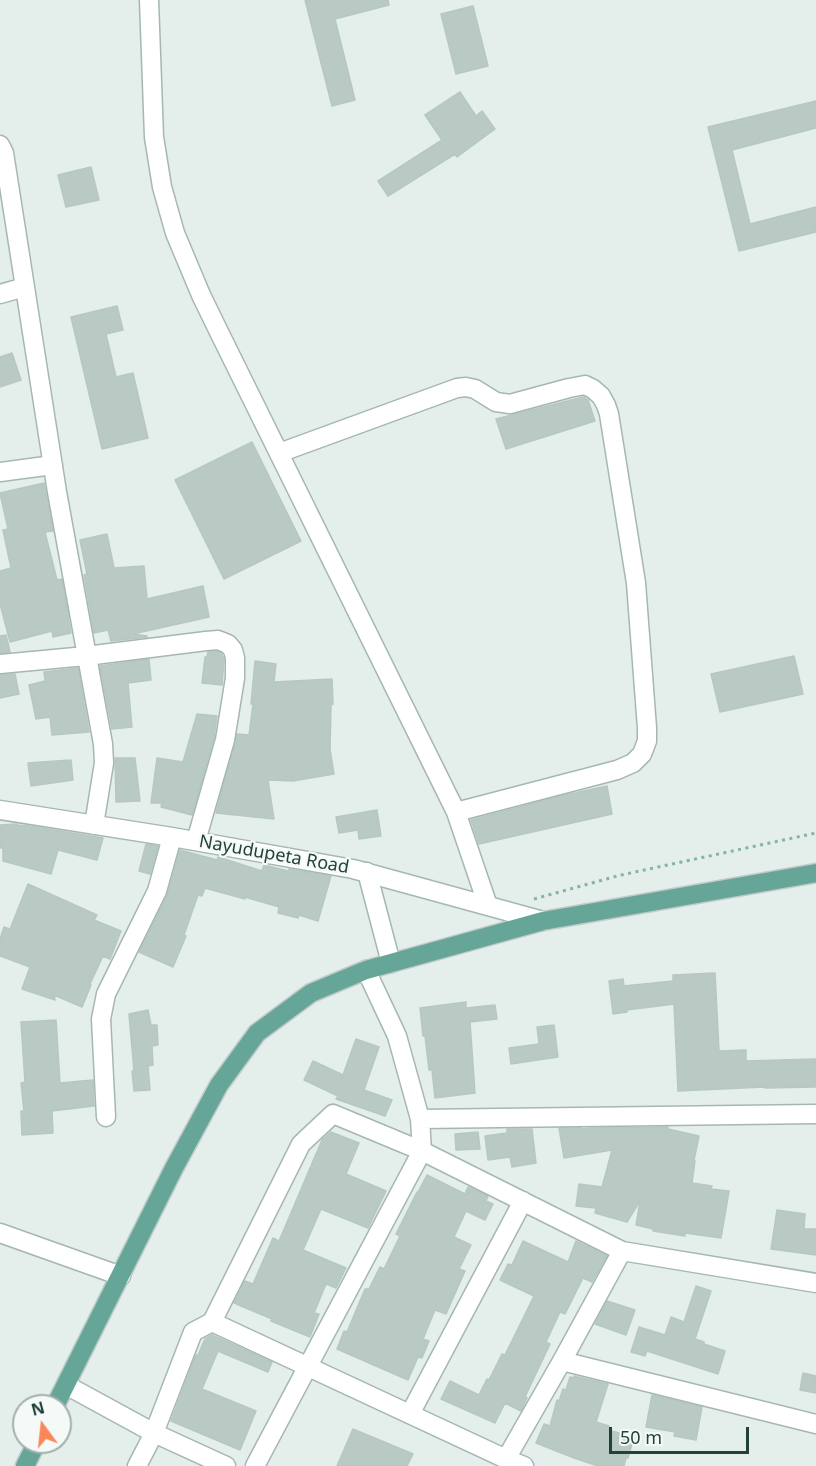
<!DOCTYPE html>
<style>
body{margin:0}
#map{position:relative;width:816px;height:1466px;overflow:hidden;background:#e4eeea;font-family:"Noto Sans",sans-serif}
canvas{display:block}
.north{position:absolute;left:12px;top:1394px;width:60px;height:60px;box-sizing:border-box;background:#f5faf8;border:2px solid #a1b0ac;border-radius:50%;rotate:345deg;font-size:16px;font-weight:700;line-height:24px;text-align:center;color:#22413a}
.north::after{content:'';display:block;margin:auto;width:21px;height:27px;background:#fa8756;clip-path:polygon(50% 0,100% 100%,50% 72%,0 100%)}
.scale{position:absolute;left:609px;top:1427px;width:140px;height:27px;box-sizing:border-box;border:3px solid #22413a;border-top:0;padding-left:8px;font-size:18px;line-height:21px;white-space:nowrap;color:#22413a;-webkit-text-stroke:4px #f5faf8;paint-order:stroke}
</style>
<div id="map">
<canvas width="816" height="1466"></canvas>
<div class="north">N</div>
<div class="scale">50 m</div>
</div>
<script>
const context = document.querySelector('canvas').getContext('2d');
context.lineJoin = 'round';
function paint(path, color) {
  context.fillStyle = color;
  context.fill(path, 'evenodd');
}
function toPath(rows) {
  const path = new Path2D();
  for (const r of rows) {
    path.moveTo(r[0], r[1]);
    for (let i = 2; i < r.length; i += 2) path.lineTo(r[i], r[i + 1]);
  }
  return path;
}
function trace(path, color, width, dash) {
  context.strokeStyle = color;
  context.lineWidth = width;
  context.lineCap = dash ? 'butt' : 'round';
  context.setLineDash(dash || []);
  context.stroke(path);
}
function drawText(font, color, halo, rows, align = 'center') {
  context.font = font + ' "Noto Sans",sans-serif';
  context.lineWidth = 4.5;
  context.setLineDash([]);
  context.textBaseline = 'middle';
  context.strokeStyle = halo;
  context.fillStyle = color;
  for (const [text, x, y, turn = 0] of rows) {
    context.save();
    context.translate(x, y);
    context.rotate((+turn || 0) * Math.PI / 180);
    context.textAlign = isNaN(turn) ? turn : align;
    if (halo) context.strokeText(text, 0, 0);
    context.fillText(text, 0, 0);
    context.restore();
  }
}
const building = toPath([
 [305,0,388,0,389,5,335,19,355,100,332,106,305,0],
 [473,6,488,66,456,74,441,14,473,6],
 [460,92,476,116,482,111,495,129,457,157,455,154,388,196,378,181,442,140,425,115,460,92],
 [816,101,816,128,732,150,750,224,816,207,816,232,739,251,708,127,816,101],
 [91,167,99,200,66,207,58,175,91,167],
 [117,306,123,330,106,334,116,377,133,373,148,438,102,449,71,317,117,306],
 [12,353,21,380,0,387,0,357,12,353],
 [583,397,588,400,595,421,506,449,496,419,583,397],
 [252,442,301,541,224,579,175,480,252,442],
 [44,483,53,531,45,532,57,580,62,579,71,633,53,637,52,631,10,642,0,604,0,571,11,568,3,530,8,529,0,493,44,483],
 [107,534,114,568,144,566,147,599,203,586,209,617,133,634,147,636,147,637,111,641,108,630,94,633,84,575,87,574,80,540,107,534],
 [6,635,10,652,0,653,0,636,6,635],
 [216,651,221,653,224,659,222,685,202,683,205,657,207,657,208,652,216,651],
 [794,656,803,694,720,712,711,674,794,656],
 [149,659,151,680,128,683,132,727,112,729,100,666,149,659],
 [255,661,276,664,274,682,332,679,333,704,331,705,330,749,334,774,293,781,268,780,274,819,216,813,237,734,249,735,253,704,251,704,255,661],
 [78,668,89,732,52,735,50,717,36,719,29,685,45,681,44,672,78,668],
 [15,674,19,694,0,698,0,675,15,674],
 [197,714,217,716,214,738,192,815,161,807,162,803,151,803,157,758,183,762,197,714],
 [115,758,135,758,140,801,116,802,115,758],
 [71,760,73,780,31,786,28,763,71,760],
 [607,786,612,814,479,844,471,820,561,796,607,786],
 [377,810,381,836,359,839,358,830,339,833,336,817,377,810],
 [17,824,17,825,29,826,103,838,97,860,58,850,51,874,3,861,3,848,0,848,0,825,17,824],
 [146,844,158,846,150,874,139,871,146,844],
 [180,850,217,860,218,857,262,871,264,865,288,871,289,869,331,876,318,921,299,915,298,918,278,913,279,907,245,897,245,899,205,888,202,896,198,895,184,935,186,936,173,967,139,952,167,896,180,850],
 [28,884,97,915,94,920,121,931,110,959,103,956,90,984,91,985,82,1007,54,995,55,1000,22,989,30,967,0,956,0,939,4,927,10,929,28,884],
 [715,973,719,1051,746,1050,746,1061,816,1059,816,1087,765,1088,765,1087,678,1091,674,1004,627,1010,627,1012,613,1014,609,981,623,979,624,986,673,981,673,975,715,973],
 [466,1002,466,1008,495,1005,497,1019,470,1022,475,1093,435,1098,432,1070,429,1070,425,1036,423,1036,420,1008,466,1002],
 [148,1010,151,1025,157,1025,158,1045,152,1046,153,1065,148,1066,150,1090,134,1091,132,1071,134,1071,129,1014,148,1010],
 [56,1020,60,1083,93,1080,94,1106,52,1111,53,1133,22,1135,21,1111,24,1111,21,1083,25,1082,21,1022,56,1020],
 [554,1025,558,1057,511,1064,509,1048,539,1044,537,1027,554,1025],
 [356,1039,379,1047,364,1090,392,1100,385,1116,336,1099,338,1096,304,1080,313,1061,343,1075,356,1039],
 [668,1127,668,1129,699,1136,694,1160,695,1161,692,1183,712,1186,711,1189,729,1191,721,1238,685,1233,685,1236,653,1231,653,1229,636,1225,640,1201,627,1222,595,1213,596,1208,576,1206,579,1184,602,1187,612,1150,564,1158,559,1128,582,1128,582,1129,591,1128,668,1127],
 [507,1129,532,1129,536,1163,512,1167,510,1157,488,1160,485,1136,507,1133,507,1129],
 [331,1132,359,1143,346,1174,386,1191,368,1228,321,1209,303,1250,346,1268,336,1288,326,1284,314,1313,319,1314,310,1337,271,1321,272,1319,234,1303,245,1281,253,1284,273,1238,279,1241,322,1140,331,1132],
 [478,1132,480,1149,456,1150,455,1134,478,1132],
 [427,1175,465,1194,468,1187,488,1196,486,1201,493,1204,485,1220,466,1211,454,1237,471,1245,459,1269,465,1271,446,1314,435,1310,423,1339,429,1341,422,1358,418,1357,408,1380,337,1349,344,1331,347,1332,365,1289,369,1289,380,1267,384,1269,400,1236,396,1234,417,1192,418,1192,427,1175],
 [777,1210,805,1214,804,1229,816,1229,816,1255,771,1249,777,1210],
 [523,1241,568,1262,576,1241,607,1256,592,1282,583,1278,565,1314,560,1312,546,1342,550,1344,525,1397,527,1398,521,1411,505,1403,495,1423,441,1399,450,1381,479,1395,487,1379,489,1380,502,1354,505,1355,534,1296,500,1280,508,1264,512,1265,523,1241],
 [696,1286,711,1291,695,1339,704,1342,704,1344,725,1351,718,1374,647,1351,645,1356,631,1352,639,1327,665,1335,671,1317,684,1322,696,1286],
 [607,1301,635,1310,626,1335,595,1324,607,1301],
 [212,1335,272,1362,268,1372,218,1351,202,1389,256,1411,240,1450,171,1421,196,1355,198,1355,205,1339,212,1335],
 [803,1373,816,1376,816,1393,800,1390,803,1373],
 [574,1376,608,1384,596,1422,609,1426,608,1430,634,1437,628,1458,626,1458,624,1466,598,1466,574,1458,536,1443,544,1424,550,1426,557,1400,559,1401,563,1389,566,1390,570,1377,574,1378,574,1376],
 [652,1395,702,1407,696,1440,674,1436,675,1432,646,1427,652,1395],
 [353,1429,413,1454,407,1466,337,1466,353,1429]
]);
paint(building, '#b9c9c3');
trace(building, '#b6c8c2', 1.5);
const minor = toPath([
 [149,0,154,137,162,187,175,233,201,295,219,332,456,812,488,906],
 [0,145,4,153,57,492,103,744,104,763,94,825],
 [0,294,25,287],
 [279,453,457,388,466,387,475,389,496,402,510,404,569,388,585,385,593,389,601,396,606,405,609,414,636,583,647,728,647,741,642,754,633,763,617,770,456,812],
 [0,472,53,465],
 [0,664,86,656,206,641,218,640,228,644,233,650,235,658,235,678,225,740,196,841],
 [0,810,172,837,353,869,543,921],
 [367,872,391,963],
 [106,1117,101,1019,106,994,157,891,172,837],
 [420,1119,816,1114],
 [0,1233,121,1276],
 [212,1322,506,1459,524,1466],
 [562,1361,816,1424],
 [66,1385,154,1433,226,1466],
 [410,1414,523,1201],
 [506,1459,562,1361,622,1251],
 [137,1466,154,1433,193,1332,212,1322,301,1144,333,1114,422,1151,622,1251,816,1283],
 [255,1466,422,1151,420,1119,397,1036,366,970]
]);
const major = toPath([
 [55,1406,174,1168,219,1085,257,1033,311,993,366,970,543,921,816,873],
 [25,1466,37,1442]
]);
trace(minor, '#a6b7b2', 21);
trace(major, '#c1cac8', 21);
trace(toPath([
 [534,899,621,875,816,833]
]), '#82b4a7', 3, [3, 4.5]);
trace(minor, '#fff', 18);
trace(major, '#66a699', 18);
drawText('18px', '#22413a', '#f5faf8', [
 ["Nayudupeta Road",274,855,10]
]);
</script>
